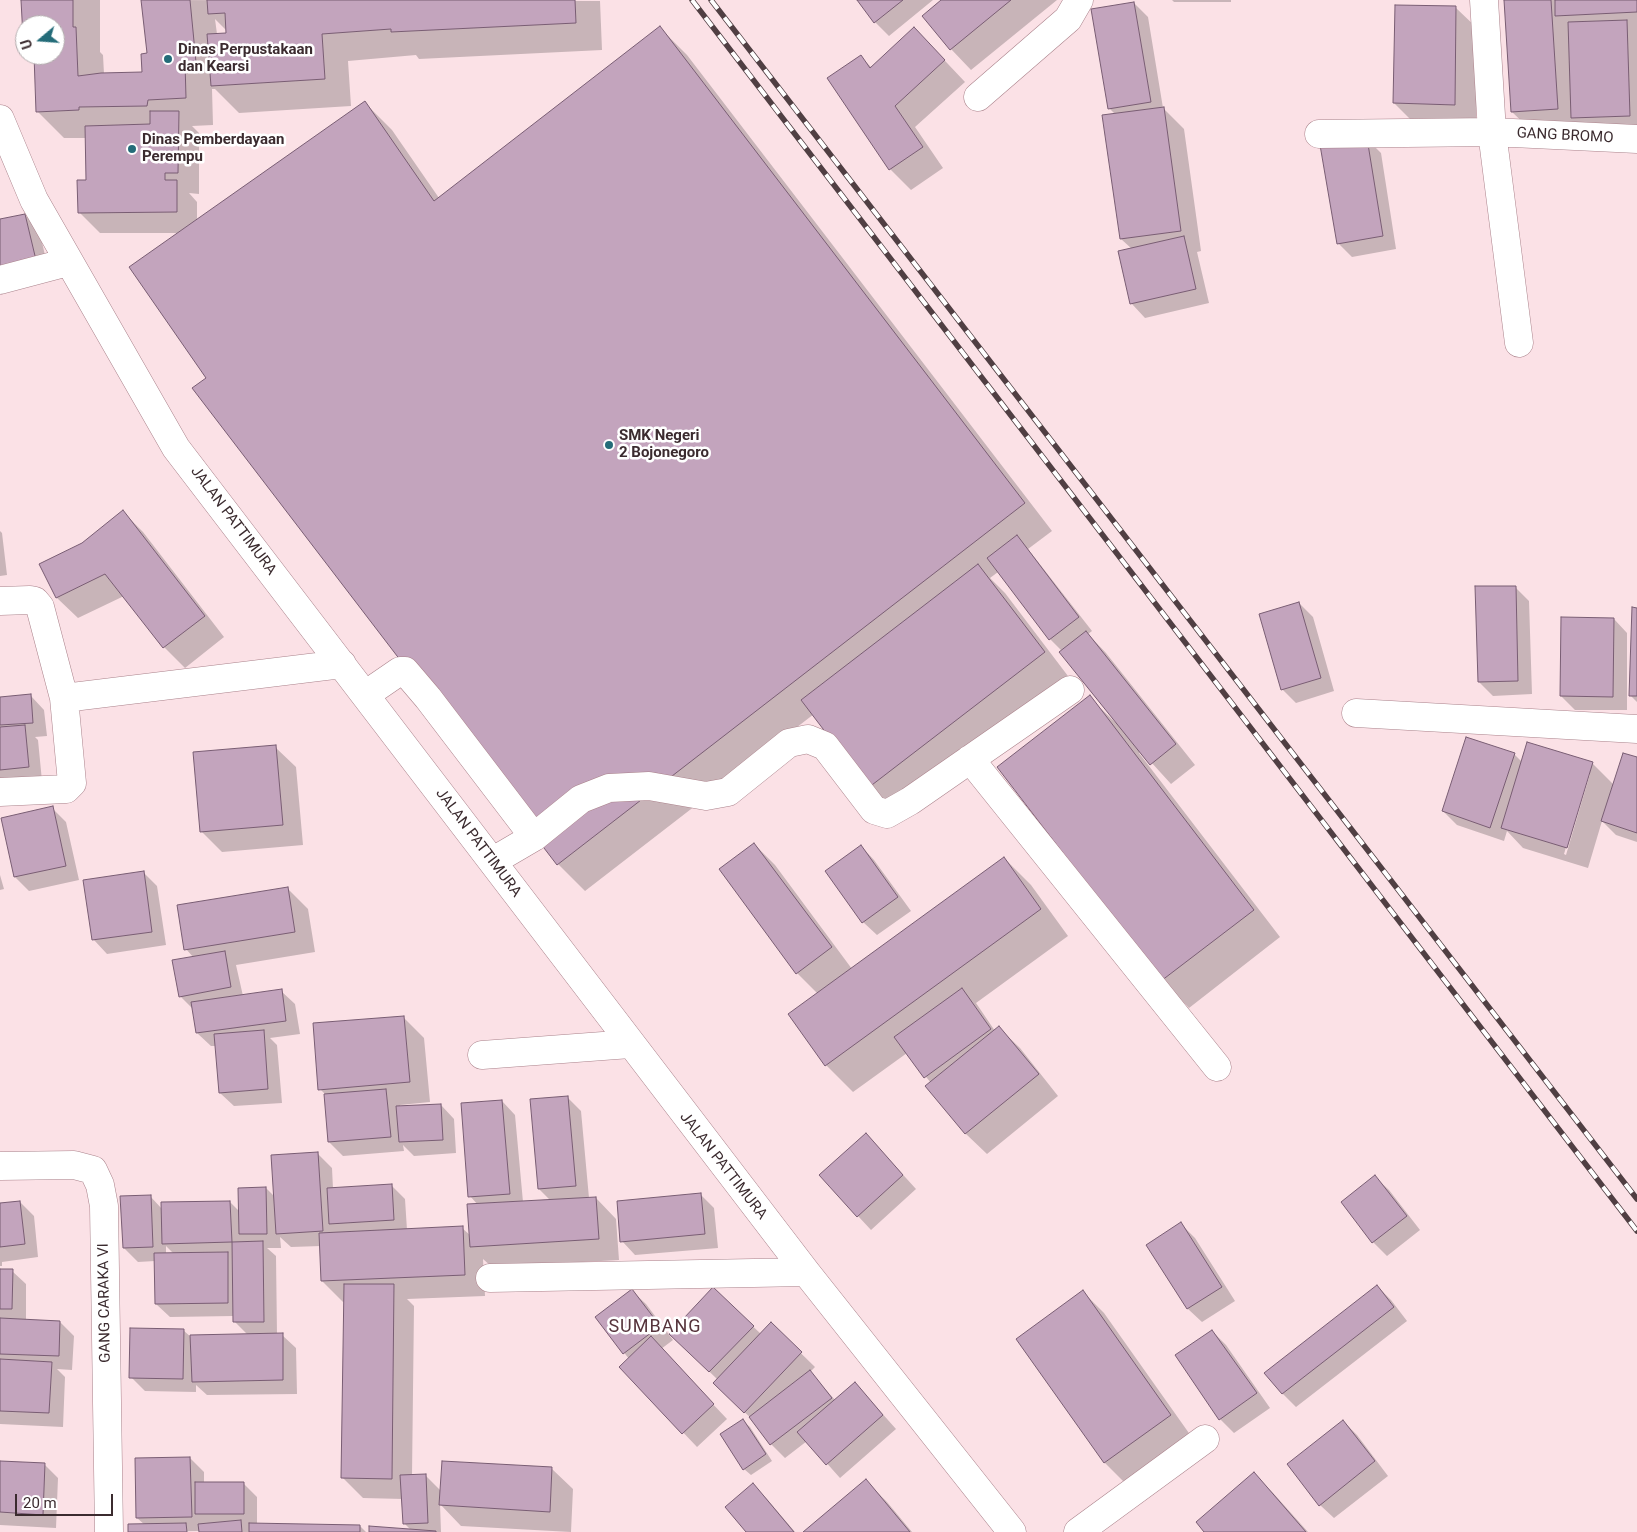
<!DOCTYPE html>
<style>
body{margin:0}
#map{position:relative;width:1637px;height:1532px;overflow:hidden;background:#fbe1e6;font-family:Roboto,sans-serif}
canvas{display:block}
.north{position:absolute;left:15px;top:15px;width:50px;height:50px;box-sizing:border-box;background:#fff;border:1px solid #b1aaac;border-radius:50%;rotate:252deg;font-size:14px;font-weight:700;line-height:20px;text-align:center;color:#3b2b2f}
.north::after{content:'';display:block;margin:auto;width:18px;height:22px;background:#246c79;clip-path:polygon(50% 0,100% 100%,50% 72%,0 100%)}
.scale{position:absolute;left:15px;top:1494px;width:98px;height:22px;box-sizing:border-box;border:2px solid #3b2b2f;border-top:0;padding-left:6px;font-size:15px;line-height:18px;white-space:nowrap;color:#3b2b2f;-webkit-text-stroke:4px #fff;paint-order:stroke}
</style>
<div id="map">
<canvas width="1637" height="1532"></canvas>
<div class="north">U</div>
<div class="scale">20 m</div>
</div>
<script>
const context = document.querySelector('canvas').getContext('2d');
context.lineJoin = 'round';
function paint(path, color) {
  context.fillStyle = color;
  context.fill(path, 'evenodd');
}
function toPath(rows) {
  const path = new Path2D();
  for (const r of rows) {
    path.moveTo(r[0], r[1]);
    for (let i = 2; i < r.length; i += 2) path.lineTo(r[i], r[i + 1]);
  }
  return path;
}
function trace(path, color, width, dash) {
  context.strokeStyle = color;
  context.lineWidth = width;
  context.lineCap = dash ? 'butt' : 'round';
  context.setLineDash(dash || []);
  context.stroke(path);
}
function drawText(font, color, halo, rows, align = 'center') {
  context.font = font + ' Roboto,sans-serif';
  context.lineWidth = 5;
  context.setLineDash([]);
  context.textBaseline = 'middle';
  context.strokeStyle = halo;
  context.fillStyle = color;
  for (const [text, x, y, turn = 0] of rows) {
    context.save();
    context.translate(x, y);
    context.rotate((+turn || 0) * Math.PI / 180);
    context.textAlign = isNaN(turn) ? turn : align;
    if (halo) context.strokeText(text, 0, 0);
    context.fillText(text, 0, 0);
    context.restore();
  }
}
paint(toPath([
 [23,0,100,0,100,52,103,55,104,74,144,74,148,54,142,0,600,1,602,50,419,59,416,55,348,61,351,106,239,113,215,89,212,89,213,125,192,126,199,133,199,194,189,193,197,202,197,220,365,103,392,130,439,198,660,28,687,55,1052,531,1028,549,1092,631,1088,634,1106,653,1195,765,1171,784,1141,751,1139,753,1280,937,1189,1008,1162,980,1089,697,1116,723,1117,722,1062,651,1050,639,998,572,990,578,1005,593,1071,680,896,814,869,787,814,714,585,891,558,864,207,378,180,233,100,233,79,212,87,182,86,138,64,138,37,111,35,55,55,55,55,25,25,25,25,37],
 [215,19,227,31,228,34,217,34],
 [858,0,933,0,889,36,875,22],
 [943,0,1057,0,971,70,951,49],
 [1172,0,1231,0,1231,2,1174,2],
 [1505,0,1637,0,1637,137,1533,132,1512,112],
 [1134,3,1148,17,1163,108,1184,129,1201,251,1197,252,1209,303,1145,318,1132,304,1119,252,1132,249,1121,239,1116,115,1110,109],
 [1456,8,1477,28,1476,125,1415,124,1394,103],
 [914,28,965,82,915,127,943,168,911,190,890,169,861,57,872,68],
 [1367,139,1381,153,1396,249,1352,257,1338,243],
 [25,215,39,229,49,273,0,221],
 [123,512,143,532,224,637,185,668,164,647,124,596,78,618,57,598,41,564,83,544],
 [0,531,2,533,7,575,0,576],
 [1515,587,1529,601,1532,694,1493,696,1479,682],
 [1299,603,1313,617,1334,691,1296,703,1282,689],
 [1637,609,1637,702,1630,695],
 [1614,619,1627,633,1627,710,1575,710,1561,696],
 [31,696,44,710,47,736,35,737,38,740,42,781,0,784,0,698],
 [275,747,296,767,303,845,222,852,201,831],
 [1514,754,1522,762,1592,763,1614,785,1637,759,1637,842,1616,835,1602,821,1588,868,1523,848,1507,831,1504,841,1457,825,1443,811],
 [1588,774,1590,774,1566,855,1564,854],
 [52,808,66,822,79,880,29,891,15,877],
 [754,844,775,865,852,969,1004,858,1031,885,1068,936,976,1003,995,1031,999,1028,1020,1048,1058,1096,987,1154,966,1134,927,1086,931,1083,907,1053,853,1092,826,1065,790,1014,818,994,797,973],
 [861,846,874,860,911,911,877,935,863,922],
 [143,872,157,886,166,945,107,954,94,940],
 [0,875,4,889,0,890],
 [287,888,308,909,315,952,236,965,243,996,281,991,295,1004,300,1034,270,1038,277,1045,282,1103,234,1106,220,1093,216,1046,211,1046,197,1033,194,1010,180,996,194,958,186,949],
 [403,1017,424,1038,430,1102,400,1105,400,1107,441,1105,454,1119,456,1153,414,1156,403,1145,404,1151,343,1156,329,1142,326,1095,320,1089],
 [567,1097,581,1111,589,1198,596,1198,616,1219,619,1260,492,1267,483,1259,485,1296,407,1299,414,1306,412,1476,425,1475,441,1491,552,1469,573,1489,571,1532,461,1526,440,1504,441,1532,370,1532,412,1531,405,1524,403,1499,363,1498,343,1478,345,1301,343,1302,322,1281,321,1246,291,1247,280,1237,281,1248,267,1248,276,1256,277,1335,282,1335,296,1348,297,1394,207,1395,196,1385,196,1392,145,1391,131,1377,183,1330,192,1338,248,1335,234,1321,234,1316,170,1317,156,1304,155,1261,138,1262,124,1248,150,1196,162,1209,230,1202,240,1212,266,1188,275,1197,318,1154,332,1168,333,1189,391,1185,405,1199,407,1230,462,1228,471,1236,478,1205,470,1196,502,1101,515,1115,523,1202,551,1201,539,1189],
 [166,1246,174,1254,166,1254],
 [866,1134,916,1189,871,1230,858,1216],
 [1375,1177,1389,1190,1420,1230,1387,1256,1373,1242,1343,1202],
 [700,1194,714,1208,718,1248,635,1255,622,1241],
 [20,1202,34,1216,38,1257,2,1262,2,1266,0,1266,0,1204],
 [1181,1224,1195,1238,1235,1301,1202,1322,1188,1309,1147,1245],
 [0,1271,12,1271,26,1284,26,1320,60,1322,74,1336,72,1370,57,1369,65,1377,63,1427,0,1424],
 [1377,1286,1391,1300,1407,1321,1296,1407,1282,1393],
 [713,1289,761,1334,771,1324,815,1367,810,1372,835,1400,855,1383,896,1429,840,1478,807,1441,785,1458,771,1444,753,1420,728,1397,718,1380,685,1348],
 [632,1291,646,1304,673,1340,661,1349,727,1419,697,1447,621,1367,629,1359,597,1317],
 [1083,1292,1104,1313,1191,1436,1125,1483,1104,1462],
 [1212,1331,1226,1345,1270,1408,1234,1433,1220,1419],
 [743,1421,750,1427,772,1461,751,1475,744,1469],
 [1343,1421,1357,1435,1388,1476,1334,1518,1320,1505],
 [190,1458,204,1472,204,1483,243,1483,257,1497,257,1524,360,1526,366,1532,200,1532,200,1531,130,1532,145,1525,137,1518],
 [0,1462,44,1464,58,1478,56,1528,0,1525],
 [1254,1474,1274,1494,1308,1532,1206,1532],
 [866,1481,887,1502,912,1532,805,1532],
 [753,1485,767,1499,795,1532,747,1532]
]), '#0003');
const building = toPath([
 [21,0,73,0,73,27,76,27,78,76,101,73,142,72,141,54,147,53,141,0,190,0,196,62,185,62,186,98,148,100,147,106,79,107,79,110,36,112,34,55,55,55,55,25,25,25,25,37,23,37,21,0],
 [207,0,575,0,576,23,391,32,391,29,322,34,325,79,211,86,207,34,226,33,225,13,208,14,207,0],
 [857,0,903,0,874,23,857,0],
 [941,0,1011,0,950,50,922,16,941,0],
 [1504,0,1551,0,1558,109,1511,112,1504,0],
 [1555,0,1637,0,1637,12,1555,16,1555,0],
 [1134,2,1151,102,1108,109,1091,9,1134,2],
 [1395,5,1456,6,1455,105,1393,103,1395,5],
 [1627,20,1630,116,1571,118,1568,22,1627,20],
 [660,26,1025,503,557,865,192,388,206,378,129,267,365,101,434,201,660,26],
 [914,27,945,60,895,106,923,147,889,170,827,78,861,55,870,68,914,27],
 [1164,107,1181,231,1120,239,1102,115,1164,107],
 [150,111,179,111,178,173,165,173,165,180,177,180,177,212,78,213,77,180,86,180,85,126,150,124,150,111],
 [1367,138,1383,236,1337,244,1320,145,1367,138],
 [25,214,36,260,0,268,0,219,25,214],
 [1184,236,1196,289,1130,304,1118,251,1184,236],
 [123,510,205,616,163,648,105,574,56,598,39,564,82,543,123,510],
 [1017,535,1079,617,1049,640,987,558,1017,535],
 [978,564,1045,652,868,788,801,700,978,564],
 [1475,586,1516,586,1518,681,1478,682,1475,586],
 [1299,602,1321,678,1281,690,1259,614,1299,602],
 [1632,607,1637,608,1637,696,1629,696,1632,607],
 [1561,617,1614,618,1613,697,1560,696,1561,617],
 [1086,631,1176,744,1150,765,1059,652,1086,631],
 [31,694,33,723,0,725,0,697,31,694],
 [1090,695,1254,910,1161,981,997,767,1090,695],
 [25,725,29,767,0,770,0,727,25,725],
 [1466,737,1515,753,1490,828,1442,811,1466,737],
 [1527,742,1593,762,1567,848,1501,828,1527,742],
 [276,745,283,825,200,832,193,752,276,745],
 [1623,753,1637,757,1637,833,1601,821,1623,753],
 [53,806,66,866,14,877,1,818,53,806],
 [754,843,832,947,796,974,719,869,754,843],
 [861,845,898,897,862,923,825,871,861,845],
 [1004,857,1041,909,825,1066,788,1014,1004,857],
 [144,871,152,932,92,940,83,880,144,871],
 [288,887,295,932,184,950,177,905,288,887],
 [225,951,231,987,179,997,172,960,225,951],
 [962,988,991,1029,924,1078,894,1037,962,988],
 [282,989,286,1021,196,1033,191,1002,282,989],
 [404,1016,410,1082,318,1090,313,1023,404,1016],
 [999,1026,1039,1074,965,1134,925,1086,999,1026],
 [264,1030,268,1089,219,1093,214,1034,264,1030],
 [386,1089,391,1137,328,1142,324,1094,386,1089],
 [568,1096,576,1186,538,1189,530,1099,568,1096],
 [502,1100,510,1194,468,1197,461,1103,502,1100],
 [441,1104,443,1140,399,1142,396,1106,441,1104],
 [866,1133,903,1175,857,1217,819,1175,866,1133],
 [318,1152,323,1231,276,1234,271,1155,318,1152],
 [1375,1175,1407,1216,1372,1243,1341,1202,1375,1175],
 [392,1184,394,1220,329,1224,327,1188,392,1184],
 [266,1187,267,1234,239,1234,238,1188,266,1187],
 [701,1193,705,1234,620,1242,617,1201,701,1193],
 [151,1195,153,1247,123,1248,120,1196,151,1195],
 [596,1197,599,1239,470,1247,467,1204,596,1197],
 [20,1201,25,1244,0,1247,0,1203,20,1201],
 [230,1201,232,1242,162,1244,161,1202,230,1201],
 [1181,1222,1222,1287,1187,1309,1146,1245,1181,1222],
 [463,1226,465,1275,321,1281,319,1233,463,1226],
 [263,1241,264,1322,233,1322,232,1242,263,1241],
 [228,1252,228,1303,155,1304,154,1253,228,1252],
 [0,1269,13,1269,12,1309,0,1309,0,1269],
 [344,1284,394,1284,392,1479,341,1478,344,1284],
 [1377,1285,1394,1307,1282,1394,1264,1373,1377,1285],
 [713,1287,754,1326,709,1372,669,1334,713,1287],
 [632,1289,660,1326,623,1354,595,1317,632,1289],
 [1083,1290,1171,1415,1104,1463,1016,1339,1083,1290],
 [0,1318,60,1321,59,1356,0,1354,0,1318],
 [771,1322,802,1352,744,1413,713,1383,771,1322],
 [130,1328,184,1329,183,1379,129,1378,130,1328],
 [1212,1330,1257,1393,1219,1420,1175,1355,1212,1330],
 [283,1333,283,1380,192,1382,190,1335,283,1333],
 [651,1336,714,1404,682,1434,619,1367,651,1336],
 [0,1359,52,1362,49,1413,0,1411,0,1359],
 [810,1370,832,1398,770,1445,749,1417,810,1370],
 [855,1382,883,1415,826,1465,797,1432,855,1382],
 [743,1419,766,1454,743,1470,720,1434,743,1419],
 [1343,1420,1375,1461,1319,1506,1287,1464,1343,1420],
 [190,1457,192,1517,136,1518,135,1458,190,1457],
 [0,1461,45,1463,43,1515,0,1512,0,1461],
 [442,1461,552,1467,550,1512,439,1505,442,1461],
 [1254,1472,1306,1532,1204,1532,1196,1522,1254,1472],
 [426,1474,428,1523,403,1524,400,1475,426,1474],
 [866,1479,910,1532,803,1532,866,1479],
 [195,1482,244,1482,244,1514,195,1514,195,1482],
 [753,1483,794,1532,746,1532,725,1507,753,1483],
 [241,1520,242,1532,199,1532,198,1524,241,1520],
 [186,1523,187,1532,128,1532,128,1524,186,1523],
 [249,1523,360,1525,360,1532,249,1532,249,1523],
 [369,1526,436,1531,436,1532,369,1532,369,1526]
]);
paint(building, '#c3a4bd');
trace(building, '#795d73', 1);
const minor = toPath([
 [1484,0,1492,132,1519,343],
 [978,97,1068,19,1079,0],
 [0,119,34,200,176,448,806,1272,1012,1532],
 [1319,134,1492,132,1637,139],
 [0,280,68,262],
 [0,601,30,600,35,601,40,607,64,698,342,664],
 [365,695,400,671,405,671,428,698,534,837],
 [1356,713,1637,729],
 [970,759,1217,1067],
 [0,792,66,789,72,783,64,698],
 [493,861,534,837,581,799,609,788,649,786,706,796,728,792,789,743,808,739,825,746,874,810,887,814,910,801,1070,690],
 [482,1055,630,1044],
 [0,1166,74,1165,93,1170,100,1185,104,1206,109,1532],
 [490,1278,806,1272],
 [1078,1532,1205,1439]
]);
trace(minor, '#aa828b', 29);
trace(minor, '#fff', 28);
const rail = toPath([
 [692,0,1637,1231],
 [711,0,1637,1199]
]);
trace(rail, '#503f43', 5.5);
trace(rail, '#fff', 4, [11]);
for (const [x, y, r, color] of [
 [168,59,5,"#246c79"],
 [132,149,5,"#246c79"],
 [609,445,5,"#246c79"]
]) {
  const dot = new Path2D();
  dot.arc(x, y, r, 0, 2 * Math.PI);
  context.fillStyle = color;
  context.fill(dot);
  trace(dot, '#fff', 2);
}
drawText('bold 15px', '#3b2b2f', '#fff', [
 ["Dinas Perpustakaan",178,50],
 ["dan Kearsi",178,67],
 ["Dinas Pemberdayaan",142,140],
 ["Perempu",142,157],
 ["SMK Negeri",619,436],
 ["2 Bojonegoro",619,453]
], 'left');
drawText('15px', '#3b2b2f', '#fff', [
 ["GANG BROMO",1565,136,3],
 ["JALAN PATTIMURA",233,521,53],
 ["JALAN PATTIMURA",478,843,53],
 ["JALAN PATTIMURA",723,1166,52],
 ["GANG CARAKA VI",105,1303,-91]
]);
context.letterSpacing = '1px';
drawText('18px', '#56343c', '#fff', [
 ["SUMBANG",655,1327]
]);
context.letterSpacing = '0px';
</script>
